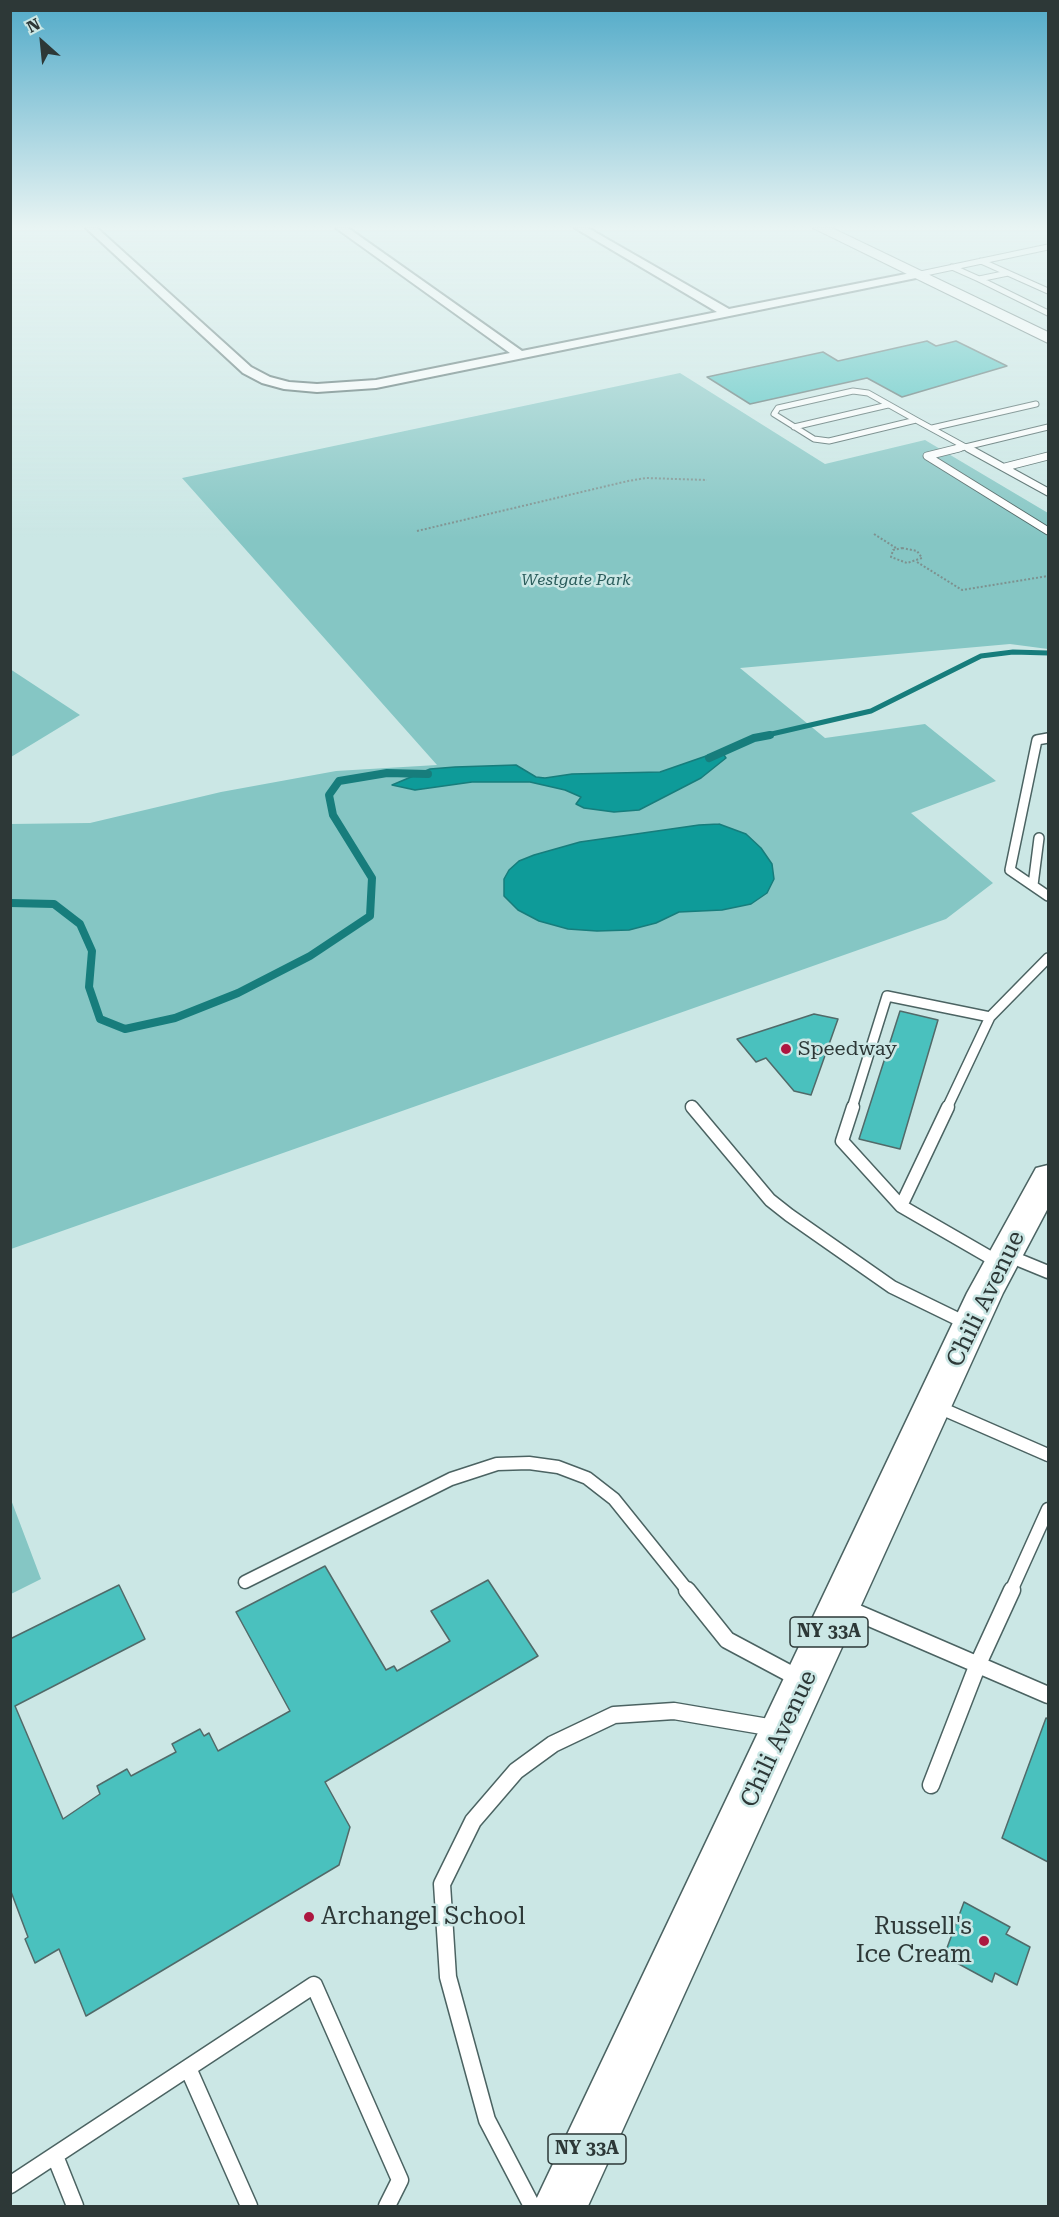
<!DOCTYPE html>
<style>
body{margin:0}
#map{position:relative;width:1059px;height:2217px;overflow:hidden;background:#cbe7e5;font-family:"Roboto Serif",serif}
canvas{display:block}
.frame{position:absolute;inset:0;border:12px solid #2d3837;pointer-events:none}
.north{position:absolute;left:12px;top:12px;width:60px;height:60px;-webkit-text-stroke:4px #cbe7e5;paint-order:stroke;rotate:333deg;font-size:16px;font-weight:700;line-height:24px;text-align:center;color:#2d3837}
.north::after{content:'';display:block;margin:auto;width:21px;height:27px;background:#2d3837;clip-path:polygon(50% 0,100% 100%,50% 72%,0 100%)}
</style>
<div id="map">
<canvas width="1059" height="2217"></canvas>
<div class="frame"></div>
<div class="north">N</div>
</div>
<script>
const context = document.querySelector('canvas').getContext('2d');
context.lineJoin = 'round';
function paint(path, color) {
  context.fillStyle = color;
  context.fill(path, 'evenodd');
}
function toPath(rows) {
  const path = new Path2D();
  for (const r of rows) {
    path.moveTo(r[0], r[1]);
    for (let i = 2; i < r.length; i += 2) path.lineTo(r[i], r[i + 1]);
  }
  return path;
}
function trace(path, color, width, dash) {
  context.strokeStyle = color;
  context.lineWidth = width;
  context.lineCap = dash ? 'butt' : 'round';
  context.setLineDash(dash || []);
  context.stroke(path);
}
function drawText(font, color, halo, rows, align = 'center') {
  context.font = font + ' "Roboto Serif",serif';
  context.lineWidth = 5;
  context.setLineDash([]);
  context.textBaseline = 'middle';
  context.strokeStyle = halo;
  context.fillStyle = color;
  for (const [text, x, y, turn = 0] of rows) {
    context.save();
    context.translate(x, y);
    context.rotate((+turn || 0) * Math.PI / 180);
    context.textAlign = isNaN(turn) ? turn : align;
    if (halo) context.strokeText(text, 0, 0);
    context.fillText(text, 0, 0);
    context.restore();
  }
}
paint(toPath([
 [680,373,825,464,925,440,1048,513,1048,649,1010,644,740,668,825,738,925,724,996,781,911,813,993,883,946,919,11,1249,10,824,90,823,221,792,336,771,437,765,182,478],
 [10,669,80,715,11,757,10,757],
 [10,1497,41,1579,11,1594,10,1594]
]), '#85c6c4');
const water = toPath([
 [709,755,724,755,726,758,701,778,639,810,614,812,584,808,576,804,581,797,565,790,530,782,472,782,415,790,392,785,430,769,455,767,516,765,536,777,545,778,572,774,660,772,709,755],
 [719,824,746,834,761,848,772,864,774,879,767,893,751,904,722,910,679,912,656,923,629,930,597,931,568,929,539,921,518,910,504,896,504,879,509,870,519,861,534,855,580,842,699,825,719,824]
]);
paint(water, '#0e9b99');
trace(water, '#177d7c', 1.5);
trace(toPath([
 [763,736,871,711,981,656,1013,652,1048,653]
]), '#177d7c', 5);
trace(toPath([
 [709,758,754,738,770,735],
 [10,903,54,904,80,924,92,951,89,987,100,1019,125,1029,175,1018,238,993,310,956,370,916,372,878,333,815,329,795,339,781,387,773,428,774]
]), '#177d7c', 8);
const building = toPath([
 [927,341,936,346,956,341,1007,366,902,397,867,378,750,404,707,377,823,352,838,361,927,341],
 [900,1011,938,1020,900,1149,859,1139,900,1011],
 [814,1014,838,1019,811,1095,794,1091,766,1058,756,1062,737,1039,814,1014],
 [325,1566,386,1670,394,1666,397,1671,450,1641,431,1611,488,1580,538,1656,325,1782,350,1827,339,1865,86,2016,59,1949,35,1963,25,1939,28,1937,10,1889,10,1639,119,1585,145,1639,15,1706,63,1819,100,1794,97,1786,127,1769,131,1776,176,1752,172,1744,200,1729,204,1736,209,1733,218,1751,290,1711,236,1612,325,1566],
 [1046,1718,1048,1719,1048,1862,1002,1838,1046,1718],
 [964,1902,1010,1927,1006,1934,1030,1947,1017,1985,995,1973,992,1982,944,1956,964,1902]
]);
paint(building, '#4ac1be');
trace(building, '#516a69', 1.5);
const serviceFar4 = toPath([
 [981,261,1048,291],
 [952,267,979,279],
 [1008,273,979,279,1048,313],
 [916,275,1048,247],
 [853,391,868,393,916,420,829,441,814,439,774,414,778,408,853,391],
 [916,420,971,450],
 [794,427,888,405],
 [932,428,1036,404],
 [953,450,1048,427]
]);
const serviceFar3 = toPath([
 [959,448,927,456,1048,531],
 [968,448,1048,492],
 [1005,467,1048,456]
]);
const serviceFar2 = toPath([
 [1048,738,1037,740,1010,870,1048,896],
 [1033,885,1039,838],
 [691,1106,693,1108],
 [852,1108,887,996,990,1017,1048,958],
 [947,1108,990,1017]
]);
const serviceFar1 = toPath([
 [692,1107,770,1200,789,1215,892,1287,968,1324],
 [853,1107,842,1141,901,1206,998,1262],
 [901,1206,948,1107],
 [1009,1256,1048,1272],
 [938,1407,1048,1455],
 [245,1582,451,1479,497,1464,529,1463,558,1467,587,1478,614,1499,688,1591],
 [1011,1591,1048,1509]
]);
const service = toPath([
 [687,1590,727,1640,800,1679],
 [844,1607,1048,1695],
 [931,1785,978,1664,1012,1590],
 [188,2068,249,2206],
 [55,2156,75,2206],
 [10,2185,314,1985,400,2180,387,2206],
 [532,2206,487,2120,448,1977,442,1884,473,1821,516,1771,553,1744,614,1715,674,1711,774,1728]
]);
const minor = toPath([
 [86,228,97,228,251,367,270,377,289,382,317,384,376,380,510,353,336,228,348,228,522,351,717,312,575,228,588,228,729,309,916,272,921,275,916,278,376,388,317,392,284,389,262,383,243,373,86,228]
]);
const secondary = toPath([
 [813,228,832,228,1048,332,1048,343,813,228]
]);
const primary = toPath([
 [1048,1165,1048,1208,1003,1293,588,2206,533,2206,967,1293,1036,1168,1048,1165]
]);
trace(serviceFar4, '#4b6362', 7);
trace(serviceFar3, '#4b6362', 9);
trace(serviceFar2, '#4b6362', 12);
trace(serviceFar1, '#4b6362', 15);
trace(service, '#4b6362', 19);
trace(minor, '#4b6362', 4);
trace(secondary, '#4b6362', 2);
trace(primary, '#4b6362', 3);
trace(toPath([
 [417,531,628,481,646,478,707,480],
 [874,534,896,548],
 [902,548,917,551,922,558,907,563,891,557,893,550,902,548],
 [917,562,962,590,1048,576]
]), '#7d918f', 2, [2, 2]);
trace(serviceFar4, '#fff', 5);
trace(serviceFar3, '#fff', 7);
trace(serviceFar2, '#fff', 9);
trace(serviceFar1, '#fff', 12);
trace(service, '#fff', 16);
paint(minor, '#fff');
paint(secondary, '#fff');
paint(primary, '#fff');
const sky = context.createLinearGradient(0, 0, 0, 539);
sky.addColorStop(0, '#51aac8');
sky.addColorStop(0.42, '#e8f4f3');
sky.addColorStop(1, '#e8f4f300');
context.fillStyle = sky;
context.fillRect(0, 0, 1059, 539);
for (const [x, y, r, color] of [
 [786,1049,6,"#ac1740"],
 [309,1917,6,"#ac1740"],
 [984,1941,6,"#ac1740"]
]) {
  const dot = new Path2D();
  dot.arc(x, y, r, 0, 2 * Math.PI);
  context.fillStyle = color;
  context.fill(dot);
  trace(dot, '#cbe7e5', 2);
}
drawText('italic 16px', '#2a5c5b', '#cbe7e5', [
 ["Westgate Park",576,580]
]);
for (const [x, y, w] of [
 [829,1632,78],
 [587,2149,78]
]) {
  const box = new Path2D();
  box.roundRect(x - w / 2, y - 15, w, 30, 4.5);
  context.fillStyle = '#cbe7e5';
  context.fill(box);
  trace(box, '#2d3837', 1.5);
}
drawText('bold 18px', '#2d3837', null, [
 ["NY 33A",829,1632],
 ["NY 33A",587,2149]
]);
drawText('20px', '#2d3837', '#cbe7e5', [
 ["Speedway",798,1049]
], 'left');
drawText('24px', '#2d3837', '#cbe7e5', [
 ["Chili Avenue",986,1299,-64],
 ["Chili Avenue",779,1739,-65]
]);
drawText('24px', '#2d3837', '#cbe7e5', [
 ["Archangel School",321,1917],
 ["Russell's",972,1927,"right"],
 ["Ice Cream",972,1955,"right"]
], 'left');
</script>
